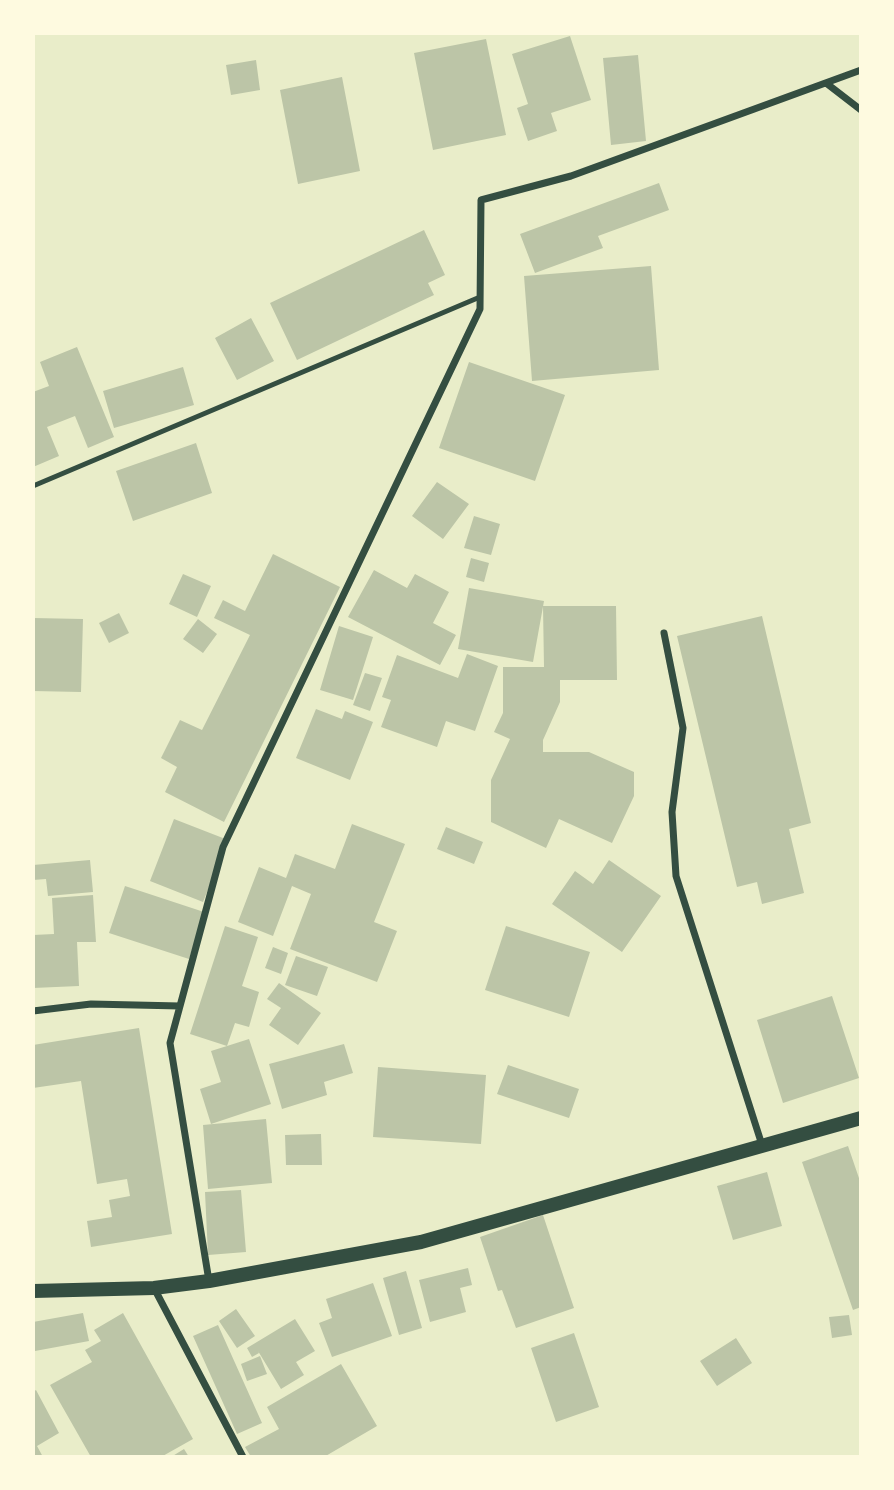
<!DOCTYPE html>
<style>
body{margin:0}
#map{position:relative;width:894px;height:1490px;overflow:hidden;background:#e9edc9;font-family:"Fira Sans Condensed",sans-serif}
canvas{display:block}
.frame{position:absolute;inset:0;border:35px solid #fefae0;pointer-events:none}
</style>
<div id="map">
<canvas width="894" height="1490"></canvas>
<div class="frame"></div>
</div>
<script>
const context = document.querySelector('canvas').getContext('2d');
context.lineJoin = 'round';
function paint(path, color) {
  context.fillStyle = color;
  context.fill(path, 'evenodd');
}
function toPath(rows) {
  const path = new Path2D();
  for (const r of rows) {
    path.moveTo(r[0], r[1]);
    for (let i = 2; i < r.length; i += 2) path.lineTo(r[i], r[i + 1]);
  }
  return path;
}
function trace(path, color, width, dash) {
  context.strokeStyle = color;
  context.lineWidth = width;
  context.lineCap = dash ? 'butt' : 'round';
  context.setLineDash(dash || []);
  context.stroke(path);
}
paint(toPath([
 [570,36,591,100,551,113,557,131,528,141,517,108,528,104,512,54],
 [486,39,506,135,433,150,414,53],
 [638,55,646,141,611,145,603,58],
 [256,60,260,90,231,95,226,65],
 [342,77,360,171,298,184,280,90],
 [659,183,669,210,598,236,603,248,535,273,520,234],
 [424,230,445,275,428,283,434,295,297,360,270,303],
 [651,266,659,370,532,381,524,276],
 [251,318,274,361,237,380,215,338],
 [77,347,114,437,88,448,75,416,47,427,59,456,33,467,33,392,49,386,40,362],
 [469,362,565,395,535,481,439,448],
 [183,367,194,405,114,428,103,391],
 [196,443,212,493,133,521,116,471],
 [437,482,469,504,443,539,412,516],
 [474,516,500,524,491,555,464,548],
 [273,554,340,587,224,822,165,792,177,767,161,758,180,720,202,730,250,635,214,618,223,600,245,611],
 [471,558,489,563,484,582,466,577],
 [374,570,407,588,415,574,449,592,433,623,456,635,440,665,348,617],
 [183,574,211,586,197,617,169,604],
 [469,588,544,601,533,662,458,649],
 [543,606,616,606,617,680,560,680,560,702,543,740,543,752,589,752,634,772,634,796,612,843,559,819,546,848,491,822,491,780,510,739,494,732,503,713,503,667,544,667],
 [119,613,129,633,109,643,99,623],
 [762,616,811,823,789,829,804,893,762,904,757,882,737,887,677,636],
 [33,618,83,619,81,692,33,691],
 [198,619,217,634,203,653,183,639],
 [339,626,373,637,353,700,320,690],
 [467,654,498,666,475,731,446,721,437,747,381,727,391,700,382,697,397,655,458,678],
 [365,673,382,678,370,711,353,705],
 [316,709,342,719,345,711,373,722,350,780,296,758],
 [174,819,228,840,203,902,150,881],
 [352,824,405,844,374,922,397,931,377,982,290,949,311,894,292,886,273,936,238,922,259,867,286,878,295,854,335,869],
 [446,827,483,842,474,864,437,849],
 [90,860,93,892,48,896,46,879,33,880,33,865],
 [609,860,661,896,622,952,552,904,575,871,593,884],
 [125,886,204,912,189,959,109,933],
 [93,895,96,942,77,942,79,986,33,988,33,935,54,934,52,898],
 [225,926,258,937,242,986,259,992,249,1027,235,1023,227,1046,249,1039,271,1104,211,1124,200,1089,221,1082,211,1051,227,1046,190,1034],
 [506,926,590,952,569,1017,485,990],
 [273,947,288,953,281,974,265,968],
 [296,956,328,967,317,996,285,985],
 [279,983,321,1013,298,1045,269,1025,281,1008,267,999],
 [832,996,859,1078,783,1103,757,1020],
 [139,1028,172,1234,91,1247,87,1221,112,1217,109,1200,130,1196,127,1179,97,1184,81,1081,33,1088,33,1045],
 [344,1044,353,1073,324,1082,327,1095,282,1109,269,1064],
 [508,1065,579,1089,569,1118,497,1094],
 [378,1067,486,1075,481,1144,373,1137],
 [266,1119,272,1183,208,1189,203,1125],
 [321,1134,322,1165,286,1165,285,1135],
 [848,1146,861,1184,861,1307,853,1310,802,1162],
 [767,1172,782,1226,733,1240,717,1186],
 [241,1190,246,1252,208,1255,205,1192],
 [543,1215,574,1308,516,1328,502,1290,498,1291,480,1237],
 [468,1268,472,1285,460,1288,466,1312,430,1322,419,1280],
 [406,1271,422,1328,399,1335,383,1278],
 [373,1283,392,1336,332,1357,319,1323,332,1318,326,1299],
 [236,1309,255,1336,237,1348,219,1321],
 [83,1313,89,1341,35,1351,33,1322],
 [123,1313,193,1439,161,1457,91,1457,50,1385,92,1362,85,1350,101,1341,94,1330],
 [849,1315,852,1335,832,1338,829,1317],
 [295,1319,315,1351,296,1362,304,1375,281,1389,258,1351,259,1353,252,1357,247,1348],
 [218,1325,262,1423,237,1434,193,1336],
 [574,1333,599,1407,556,1422,531,1348],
 [736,1338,752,1363,717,1386,700,1361],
 [260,1356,267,1374,247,1381,241,1364],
 [341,1364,377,1426,324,1457,251,1457,245,1447,279,1429,267,1407],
 [36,1390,59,1433,37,1446,43,1457,33,1457,33,1392],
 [184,1449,189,1457,171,1457]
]), '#bcc5a7');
trace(toPath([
 [33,486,480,297]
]), '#344e41', 5);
trace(toPath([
 [826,83,861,110],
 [664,633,683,728,672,812,676,876,762,1145],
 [33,1011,91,1004,180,1006],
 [209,1281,170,1043,223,847,480,309,481,200,571,176,861,70],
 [154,1288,243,1457]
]), '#344e41', 7);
trace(toPath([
 [33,1291,154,1288,209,1281,421,1242,861,1118]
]), '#344e41', 14);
</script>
